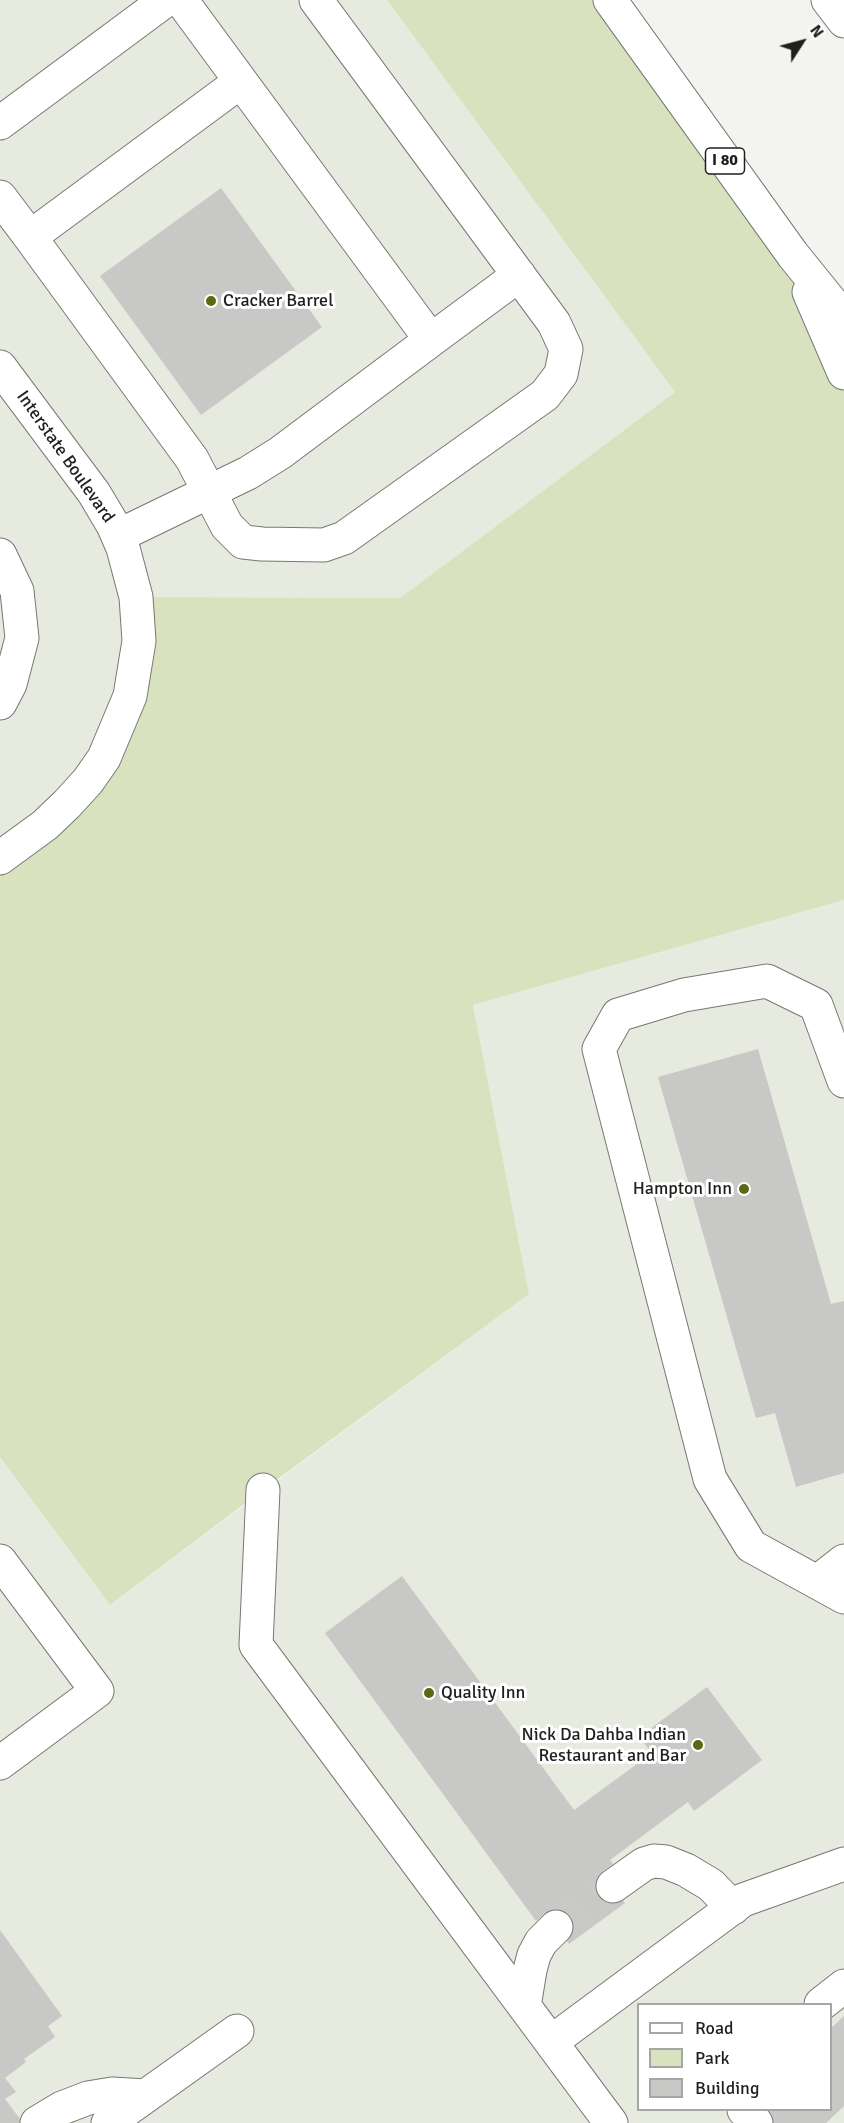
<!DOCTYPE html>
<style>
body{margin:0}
#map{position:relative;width:844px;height:2123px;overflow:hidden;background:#f3f4f0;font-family:Signika,sans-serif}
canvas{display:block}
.legend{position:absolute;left:637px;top:2003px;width:195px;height:108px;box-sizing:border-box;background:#fff;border:2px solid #a5a6a5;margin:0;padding:8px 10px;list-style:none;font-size:18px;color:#1f201e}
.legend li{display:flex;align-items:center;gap:12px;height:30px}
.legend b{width:30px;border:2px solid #a5a6a5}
.north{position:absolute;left:772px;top:12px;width:60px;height:60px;-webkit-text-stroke:4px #fff;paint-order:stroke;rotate:54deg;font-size:16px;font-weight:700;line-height:24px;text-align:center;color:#1f201e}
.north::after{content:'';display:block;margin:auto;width:21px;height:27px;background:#1f201e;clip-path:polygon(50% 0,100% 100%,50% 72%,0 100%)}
</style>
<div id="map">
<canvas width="844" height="2123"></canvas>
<ul class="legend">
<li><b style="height:8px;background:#fff"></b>Road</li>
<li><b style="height:16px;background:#d9e2be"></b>Park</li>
<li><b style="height:16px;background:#c8c9c6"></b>Building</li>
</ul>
<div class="north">N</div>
</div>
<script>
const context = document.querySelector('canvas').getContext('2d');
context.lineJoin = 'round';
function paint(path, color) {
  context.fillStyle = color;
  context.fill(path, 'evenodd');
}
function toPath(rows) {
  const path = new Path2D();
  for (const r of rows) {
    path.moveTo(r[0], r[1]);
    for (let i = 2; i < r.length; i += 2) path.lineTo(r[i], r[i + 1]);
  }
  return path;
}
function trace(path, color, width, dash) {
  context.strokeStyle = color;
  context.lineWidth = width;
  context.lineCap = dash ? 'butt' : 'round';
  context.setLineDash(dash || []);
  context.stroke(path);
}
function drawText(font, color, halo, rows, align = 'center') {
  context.font = font + ' Signika,sans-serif';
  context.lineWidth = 6;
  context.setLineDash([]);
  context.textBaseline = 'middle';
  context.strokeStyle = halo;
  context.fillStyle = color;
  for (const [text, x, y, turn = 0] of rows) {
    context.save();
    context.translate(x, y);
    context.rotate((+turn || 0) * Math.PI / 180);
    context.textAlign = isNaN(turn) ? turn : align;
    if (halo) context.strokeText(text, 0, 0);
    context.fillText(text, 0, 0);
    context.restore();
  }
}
paint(toPath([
 [0,0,387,0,675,392,400,598,136,597,104,758,0,858],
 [844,900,844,2123,0,2123,0,1457,110,1605,529,1294,473,1005],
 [638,2004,830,2004,830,2110,638,2110]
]), '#e7eadf');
paint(toPath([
 [387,0,612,0,793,255,844,373,844,900,473,1005,529,1294,263,1490,110,1605,0,1457,0,858,104,758,136,597,400,598,675,392]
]), '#d9e2be');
paint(toPath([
 [221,188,322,327,201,415,100,276],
 [758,1049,831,1304,844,1301,844,1473,796,1487,775,1413,756,1418,658,1077],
 [402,1576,574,1810,652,1753,639,1737,707,1687,762,1760,694,1811,688,1802,610,1860,613,1864,602,1872,625,1903,569,1944,546,1913,536,1921,325,1633],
 [0,1930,62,2016,48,2026,55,2037,24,2059,26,2062,5,2078,16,2092,5,2099,23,2123,0,2123],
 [844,2016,844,2106,826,2123,772,2123,759,2110,830,2110,830,2029]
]), '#c8c9c6');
trace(toPath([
 [556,1927,613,1886]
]), '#c9cac6', 33, [33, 16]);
const minor = toPath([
 [0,123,166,0],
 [0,197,30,237,240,82],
 [30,237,192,459,227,526,243,542,262,544,324,545,344,538,545,395,561,374,566,349,554,323,316,0],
 [431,340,519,275],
 [0,367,94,493,113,525,123,548,136,597,139,641,130,696,104,758,88,781,67,804,45,825,0,858],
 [118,536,248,473,280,453,431,340,181,0],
 [0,555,17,591,22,638,10,684,0,703],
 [844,1081,816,1005,767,981,684,995,618,1015,599,1049,710,1479,751,1546,844,1597],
 [263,1490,256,1645,611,2123],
 [0,1561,97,1691,0,1763],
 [817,1582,844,1561],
 [613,1886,644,1864,654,1861,666,1862,686,1870,711,1885,733,1908],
 [821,2004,844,1986],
 [524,2006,530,1970,534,1955,541,1942,556,1927],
 [551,2042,743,1900,844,1864],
 [744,2110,756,2123],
 [37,2123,62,2108,88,2098,112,2094,146,2096],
 [108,2123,237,2031]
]);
const highway = toPath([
 [610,0,793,255,844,318],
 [828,0,844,21],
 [809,292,844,373]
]);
trace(minor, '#777875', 35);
trace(highway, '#777875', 35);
trace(minor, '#fff', 33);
trace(highway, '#fff', 33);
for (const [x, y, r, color] of [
 [211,301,6,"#5a6912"],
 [744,1189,6,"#5a6912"],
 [429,1693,6,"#5a6912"],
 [698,1745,6,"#5a6912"]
]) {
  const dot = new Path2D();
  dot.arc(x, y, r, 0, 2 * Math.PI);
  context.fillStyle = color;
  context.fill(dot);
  trace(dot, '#fff', 2);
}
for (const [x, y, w] of [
 [725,161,39]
]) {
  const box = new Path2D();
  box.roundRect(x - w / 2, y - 13, w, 26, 4.5);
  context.fillStyle = '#fff';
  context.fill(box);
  trace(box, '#1f201e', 1.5);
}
drawText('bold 16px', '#1f201e', null, [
 ["I 80",725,161]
]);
drawText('18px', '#1f201e', '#fff', [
 ["Cracker Barrel",223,301],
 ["Hampton Inn",732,1189,"right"],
 ["Quality Inn",441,1693],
 ["Nick Da Dahba Indian",686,1735,"right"],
 ["Restaurant and Bar",686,1756,"right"]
], 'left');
drawText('18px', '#1f201e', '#fff', [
 ["Interstate Boulevard",65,457,55]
]);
</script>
